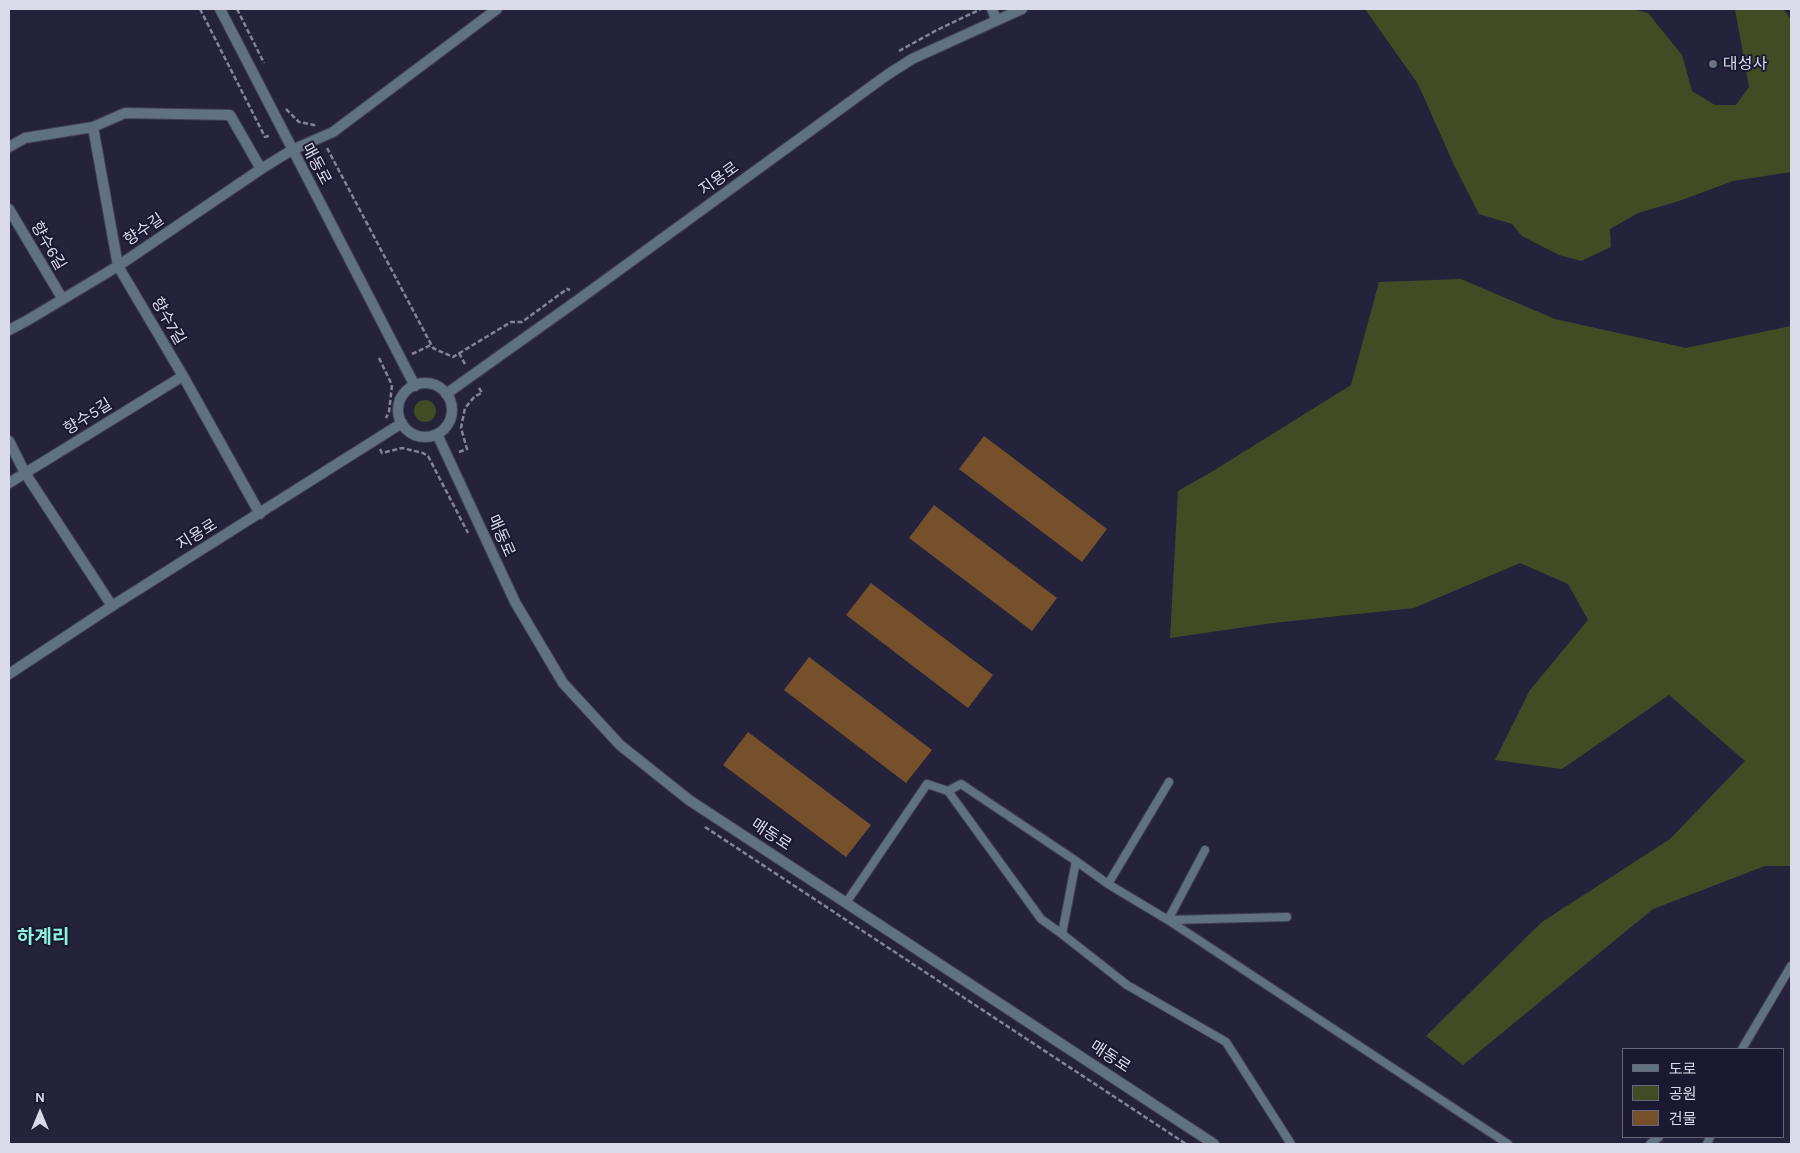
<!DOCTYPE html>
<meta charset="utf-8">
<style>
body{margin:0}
#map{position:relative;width:1800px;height:1153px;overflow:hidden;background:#24233b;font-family:Karla,"Noto Sans KR",sans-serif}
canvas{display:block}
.frame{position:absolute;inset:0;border:10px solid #d9daea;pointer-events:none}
.legend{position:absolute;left:1622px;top:1048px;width:162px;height:90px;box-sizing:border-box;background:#1a1931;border:1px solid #66667b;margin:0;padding:6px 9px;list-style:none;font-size:15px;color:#d9daea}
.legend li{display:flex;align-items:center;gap:10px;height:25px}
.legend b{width:25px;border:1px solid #66667b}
.north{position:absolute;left:15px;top:1088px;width:50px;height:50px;-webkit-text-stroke:4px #1a1931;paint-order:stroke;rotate:0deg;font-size:14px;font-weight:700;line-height:20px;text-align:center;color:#d9daea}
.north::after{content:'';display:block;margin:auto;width:18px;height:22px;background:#d9daea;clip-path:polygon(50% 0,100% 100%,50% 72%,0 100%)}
</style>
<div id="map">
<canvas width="1800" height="1153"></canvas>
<div class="frame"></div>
<ul class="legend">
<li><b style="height:6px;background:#607181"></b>도로</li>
<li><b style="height:14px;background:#434b25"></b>공원</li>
<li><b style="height:14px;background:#75502a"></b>건물</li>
</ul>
<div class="north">N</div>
</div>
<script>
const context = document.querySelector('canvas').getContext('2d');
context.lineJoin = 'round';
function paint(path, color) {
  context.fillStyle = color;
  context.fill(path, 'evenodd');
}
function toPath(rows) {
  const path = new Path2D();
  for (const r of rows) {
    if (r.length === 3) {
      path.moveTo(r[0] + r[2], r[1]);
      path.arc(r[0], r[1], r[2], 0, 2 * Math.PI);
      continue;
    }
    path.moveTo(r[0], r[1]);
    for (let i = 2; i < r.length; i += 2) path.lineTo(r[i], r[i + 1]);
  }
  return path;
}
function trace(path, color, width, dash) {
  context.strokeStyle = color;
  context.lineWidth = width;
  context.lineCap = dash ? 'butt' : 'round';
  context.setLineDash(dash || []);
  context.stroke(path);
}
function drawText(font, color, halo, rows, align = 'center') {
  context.font = font + ' Karla,"Noto Sans KR",sans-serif';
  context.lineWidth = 4;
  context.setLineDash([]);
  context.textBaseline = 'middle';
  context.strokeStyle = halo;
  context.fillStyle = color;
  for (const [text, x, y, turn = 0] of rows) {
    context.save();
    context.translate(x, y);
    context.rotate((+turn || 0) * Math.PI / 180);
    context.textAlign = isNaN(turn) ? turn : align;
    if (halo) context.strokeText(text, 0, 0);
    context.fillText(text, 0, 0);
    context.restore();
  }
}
paint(toPath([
 [1365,9,1631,9,1648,13,1682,55,1692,91,1715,105,1736,105,1749,87,1735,9,1783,9,1791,19,1791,172,1733,181,1679,201,1638,213,1610,229,1611,247,1581,261,1559,255,1522,236,1512,224,1479,214,1454,165,1418,84],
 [1461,279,1555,319,1686,348,1791,326,1791,866,1765,866,1653,909,1463,1065,1426,1036,1542,922,1670,839,1745,761,1669,695,1562,769,1495,760,1530,690,1588,620,1568,584,1520,563,1414,608,1273,623,1170,638,1178,491,1213,471,1351,385,1379,282],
 [425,411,11]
]), '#434b25');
paint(toPath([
 [984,436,1107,529,1082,562,959,469],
 [934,505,1057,598,1032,631,909,538],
 [871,583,993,675,968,708,846,615],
 [809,657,932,750,906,783,784,690],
 [748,732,871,825,846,857,723,765]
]), '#75502a');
const service = toPath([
 [948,791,961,784,1076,861,1108,884,1168,920,1287,917],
 [1205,850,1168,920,1508,1144],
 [1108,884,1169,782],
 [846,903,927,784,948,791,1041,919,1062,934,1127,985,1226,1042,1291,1144],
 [1062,934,1076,861],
 [1742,1049,1791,966],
 [1650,1144,1659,1137],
 [1707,1144,1710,1137]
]);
const minor = toPath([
 [992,9,996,19],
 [93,127,118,266,183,376,260,514],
 [9,147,25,138,93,127,125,113,230,115,261,169],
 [292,150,333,132,497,9],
 [9,209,62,298],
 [9,441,25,473,112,606],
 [9,483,183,376]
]);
const tertiary = toPath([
 [220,9,415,386],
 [9,330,28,320,118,266,261,169,292,150],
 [425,410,27],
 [446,394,578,300,887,75,912,59,1022,9],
 [437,434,515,602,563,683,620,745,689,800,1214,1144],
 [9,674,112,606,402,423]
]);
trace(service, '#414057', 10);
trace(minor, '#414057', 12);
trace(tertiary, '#414057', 12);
trace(toPath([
 [200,9,265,137,271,135],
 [237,9,264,63],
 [899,51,937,30,981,9],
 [286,109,299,122,314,125,316,128],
 [327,148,433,348,453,357,511,322,522,322,567,289,570,290],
 [459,353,466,366],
 [412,354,431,345],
 [379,358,392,385,389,412,386,418],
 [380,449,382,453,402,448,423,453,428,456,468,533],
 [459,452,467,449,461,428,465,408,475,396,482,393,478,386],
 [705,827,1186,1144]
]), '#848498', 2.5, [5, 2.5]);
trace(service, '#607181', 8);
trace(minor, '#607181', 10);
trace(tertiary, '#607181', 10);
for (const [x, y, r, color] of [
 [1713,64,5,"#6b7280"]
]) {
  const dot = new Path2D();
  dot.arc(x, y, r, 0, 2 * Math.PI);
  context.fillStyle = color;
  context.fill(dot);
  trace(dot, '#1a1931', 2);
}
drawText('16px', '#d9daea', '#1a1931', [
 ["대성사",1723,64]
], 'left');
drawText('16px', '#d9daea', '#1a1931', [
 ["매동로",316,164,62],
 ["지용로",719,179,-36],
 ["향수길",144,230,-34],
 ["향수6길",48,246,60],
 ["향수7길",168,321,60],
 ["향수5길",88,417,-32],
 ["지용로",197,535,-32],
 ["매동로",501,536,66],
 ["매동로",771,835,33],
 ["매동로",1110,1057,33]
]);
drawText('bold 19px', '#8ef4e1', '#1a1931', [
 ["하계리",43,938]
]);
</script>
